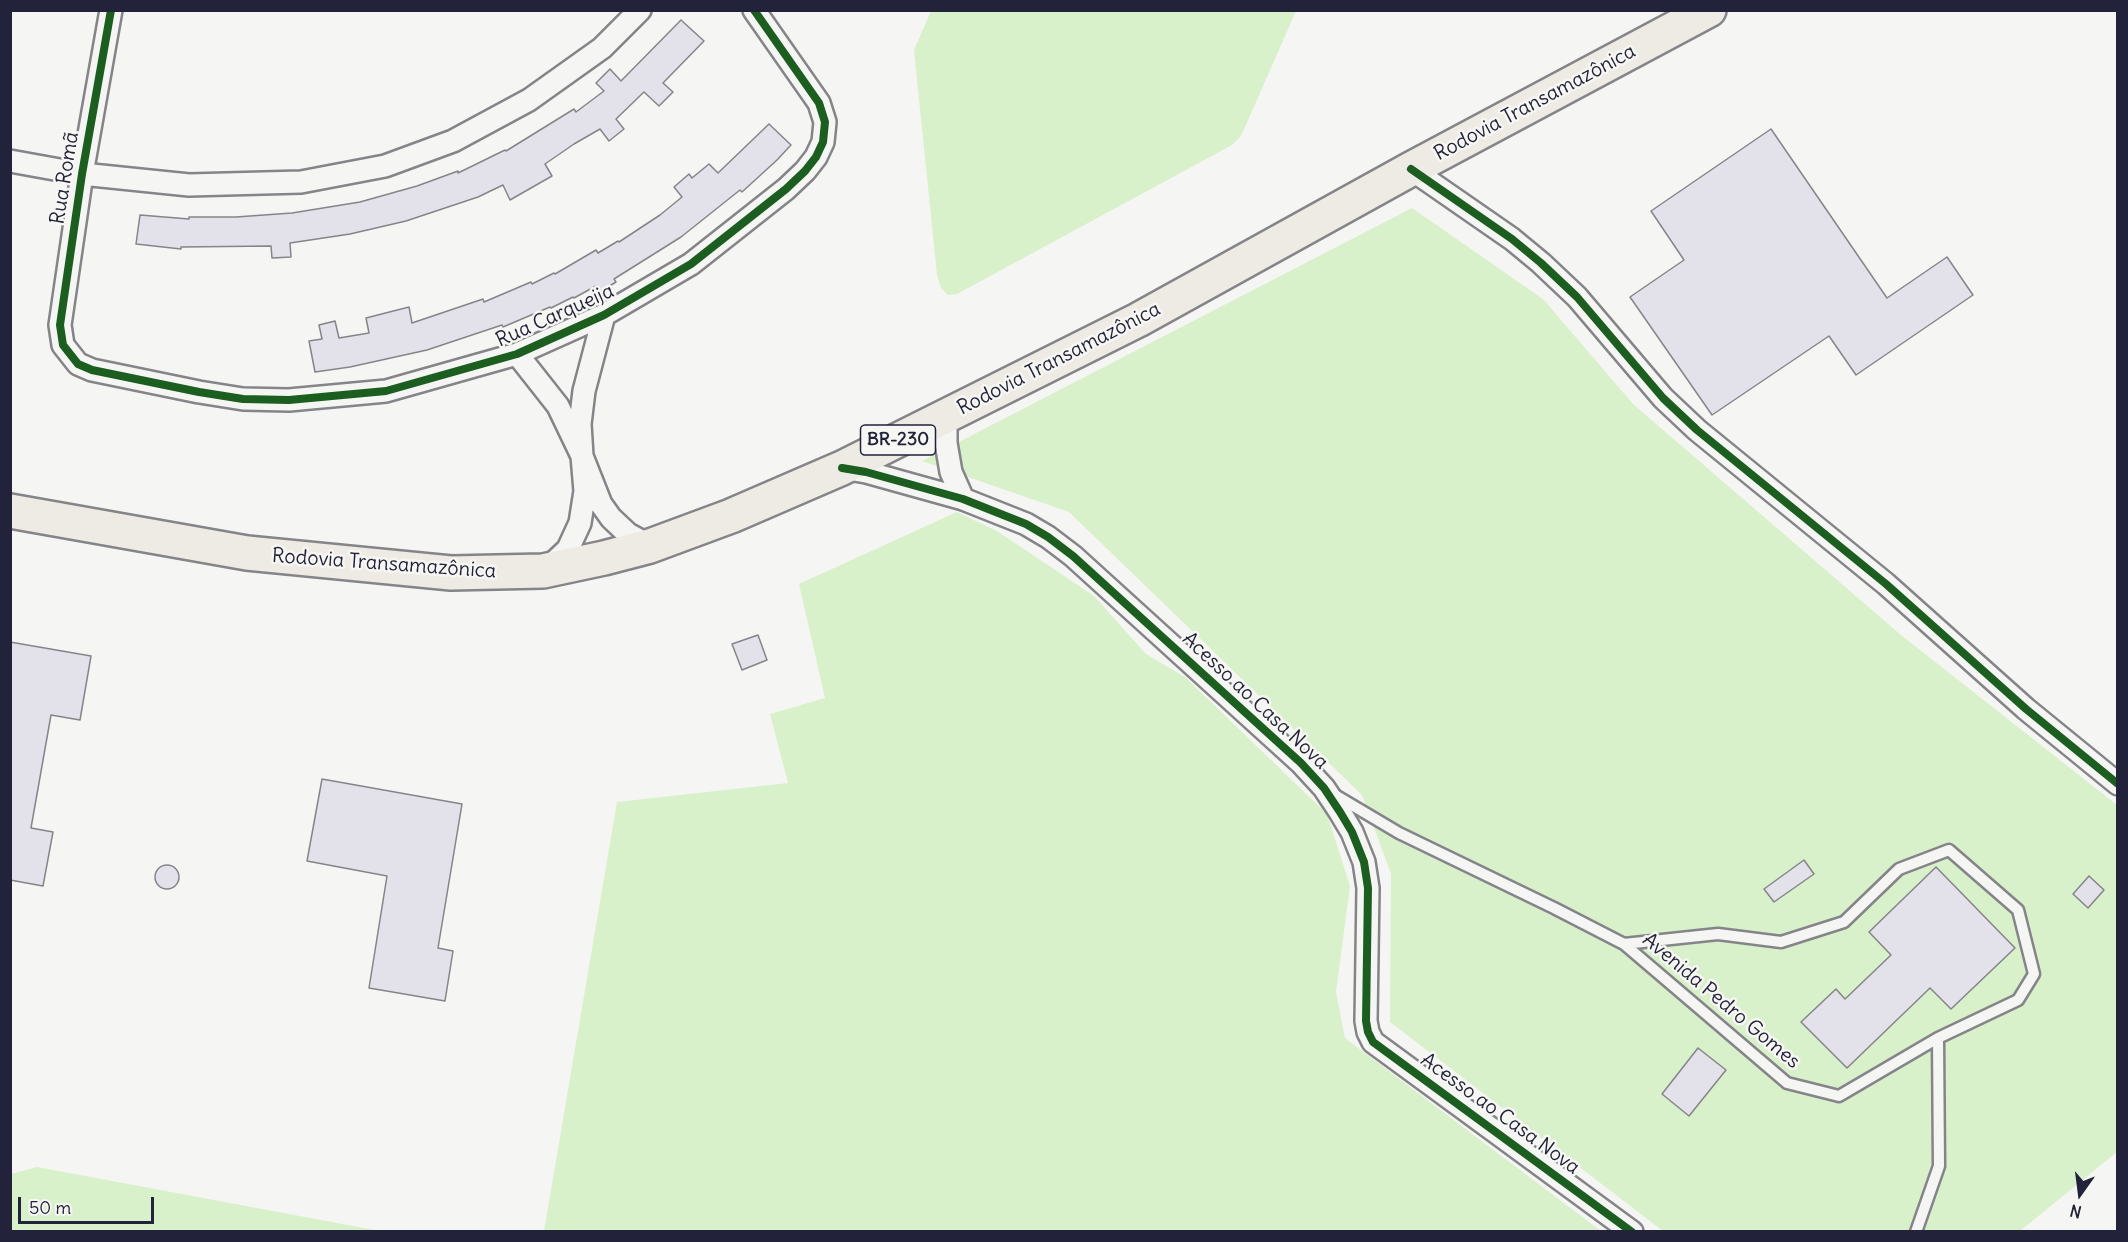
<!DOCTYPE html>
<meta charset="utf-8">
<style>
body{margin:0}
#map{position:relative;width:2128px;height:1242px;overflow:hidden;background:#f5f5f3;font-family:Delius,sans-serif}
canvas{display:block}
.frame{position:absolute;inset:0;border:12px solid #22223b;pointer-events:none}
.north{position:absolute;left:2050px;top:1164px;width:60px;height:60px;-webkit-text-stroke:4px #f6f6f2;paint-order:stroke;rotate:194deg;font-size:16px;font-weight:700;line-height:24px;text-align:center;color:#22223b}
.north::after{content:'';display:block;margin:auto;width:21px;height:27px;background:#22223b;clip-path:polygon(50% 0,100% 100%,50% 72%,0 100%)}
.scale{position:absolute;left:18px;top:1197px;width:136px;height:27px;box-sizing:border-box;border:3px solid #22223b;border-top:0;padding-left:8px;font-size:18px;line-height:21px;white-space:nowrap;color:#22223b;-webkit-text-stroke:4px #f6f6f2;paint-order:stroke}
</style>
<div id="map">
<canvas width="2128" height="1242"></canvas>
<div class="frame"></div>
<div class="north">N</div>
<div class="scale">50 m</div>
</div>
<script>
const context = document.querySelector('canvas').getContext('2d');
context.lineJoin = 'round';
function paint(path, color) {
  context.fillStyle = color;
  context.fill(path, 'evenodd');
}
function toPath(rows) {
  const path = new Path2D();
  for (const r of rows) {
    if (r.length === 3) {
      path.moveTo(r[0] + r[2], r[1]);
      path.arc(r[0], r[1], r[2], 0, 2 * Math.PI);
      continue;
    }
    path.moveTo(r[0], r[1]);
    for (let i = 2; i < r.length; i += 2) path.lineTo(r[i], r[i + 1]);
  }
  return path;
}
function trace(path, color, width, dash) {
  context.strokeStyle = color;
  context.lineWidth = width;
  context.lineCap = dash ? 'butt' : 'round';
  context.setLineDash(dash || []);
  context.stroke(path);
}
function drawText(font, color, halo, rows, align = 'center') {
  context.font = font + ' Delius,sans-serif';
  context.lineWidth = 5;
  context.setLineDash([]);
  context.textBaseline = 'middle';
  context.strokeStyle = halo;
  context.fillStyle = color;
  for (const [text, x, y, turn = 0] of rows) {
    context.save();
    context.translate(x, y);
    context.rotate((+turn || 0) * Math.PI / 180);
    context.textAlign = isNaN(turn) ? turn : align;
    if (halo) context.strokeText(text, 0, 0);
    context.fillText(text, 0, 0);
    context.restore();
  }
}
paint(toPath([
 [931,11,931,10,1296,11,1245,127,1240,137,1232,145,957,294,948,295,941,288,937,275,914,50],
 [1412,208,1543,299,1633,404,1901,635,2117,805,2117,1152,2020,1231,1663,1231,1390,1022,1391,874,1362,795,1069,512,922,461],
 [957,512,997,531,1094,596,1146,654,1185,677,1327,814,1350,886,1336,992,1345,1038,1601,1231,544,1231,617,802,788,783,770,714,825,698,799,584],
 [37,1167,380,1231,11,1231,11,1174]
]), '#d8f1cb');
const building = toPath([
 [681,20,704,41,663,83,673,92,659,106,644,92,616,119,624,129,609,141,600,129,574,144,545,164,552,176,510,200,503,185,478,197,406,221,350,234,290,243,291,257,272,258,271,246,181,247,181,249,136,244,140,215,189,219,189,217,236,217,292,213,360,202,417,186,458,171,458,173,505,150,506,151,574,109,576,112,604,91,596,83,610,69,621,81,681,20],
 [769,124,791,145,777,160,742,192,740,190,681,237,614,279,616,282,600,292,596,286,574,298,573,297,551,308,550,307,503,327,502,325,427,350,350,367,315,372,309,341,322,339,319,325,335,321,339,338,369,333,366,318,409,307,412,323,483,299,484,302,531,282,532,284,554,273,555,274,596,250,598,253,618,241,619,242,660,215,682,197,674,187,689,174,692,178,709,164,718,173,769,124],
 [1771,129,1887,298,1947,257,1973,295,1856,375,1829,336,1712,415,1630,297,1684,260,1651,211,1771,129],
 [758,635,767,660,742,670,732,644,758,635],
 [10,642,91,656,80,720,51,715,31,828,53,832,43,886,10,880,10,642],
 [322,779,462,804,438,948,453,951,445,1001,369,988,387,876,307,861,322,779],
 [1804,860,1814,874,1774,902,1764,889,1804,860],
 [167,877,12],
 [1936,867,2015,948,1951,1009,1930,988,1847,1068,1801,1022,1836,989,1845,999,1891,955,1869,932,1936,867],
 [2089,876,2104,890,2088,908,2073,894,2089,876],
 [1698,1048,1726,1070,1689,1116,1662,1094,1698,1048]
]);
paint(building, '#e3e1ea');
trace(building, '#858589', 1.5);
const lane = toPath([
 [1335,795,1399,833,1554,908,1624,944,1787,1083,1839,1096,1938,1038,2018,1000,2034,974,2018,910,1949,850,1899,869,1844,922,1781,942,1718,934,1624,944],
 [1916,1232,1939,1166,1938,1038]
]);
const street = toPath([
 [111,10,82,174,60,325,63,345,78,364,92,370,199,392,243,399,289,400,386,391,517,354,604,315,691,264,786,189,805,171,816,157,823,142,825,122,819,103,754,10],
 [10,161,82,174,189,185,301,182,385,166,453,141,529,100,602,48,640,10],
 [1411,169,1512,239,1541,263,1577,297,1663,398,1697,430,1886,584,2026,709,2118,784],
 [604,315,584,391,580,424,582,456,601,504,611,518,628,534,650,546],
 [517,354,558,406,582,456,585,491,580,523,568,549,549,567],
 [946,416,946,443,951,472,963,499],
 [842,468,866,472,963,499,1026,524,1048,537,1073,556,1301,763,1324,788,1340,812,1352,832,1364,862,1368,888,1366,1021,1368,1032,1373,1042,1632,1232]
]);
const highway = toPath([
 [10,511,247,553,451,573,543,571,604,558,650,546,731,516,842,468,1138,320,1411,169,1709,10]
]);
trace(lane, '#858589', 15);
trace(street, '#858589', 26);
trace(highway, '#858589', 38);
trace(lane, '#f5f5f3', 10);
trace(street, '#f5f5f3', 21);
trace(highway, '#eeebe4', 33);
trace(toPath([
 [111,10,82,174,60,325,63,345,78,364,92,370,199,392,243,399,289,400,386,391,517,354,604,315,691,264,786,189,805,171,816,157,823,142,825,122,819,103,754,10],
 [1411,169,1512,239,1541,263,1577,297,1663,398,1697,430,1886,584,2026,709,2118,784],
 [842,468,866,472,963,499,1026,524,1048,537,1073,556,1301,763,1324,788,1340,812,1352,832,1364,862,1368,888,1366,1021,1368,1032,1373,1042,1632,1232]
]), '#1b5e20', 8);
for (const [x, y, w] of [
 [898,440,75]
]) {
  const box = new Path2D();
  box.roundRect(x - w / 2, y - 15, w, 30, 4.5);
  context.fillStyle = '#f6f6f2';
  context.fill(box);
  trace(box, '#22223b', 1.5);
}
drawText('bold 18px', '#22223b', null, [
 ["BR-230",898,440]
]);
drawText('20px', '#22223b', '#f6f6f2', [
 ["Rodovia Transamazônica",1535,103,-28],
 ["Rua Romã",65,178,-81],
 ["Rua Carqueija",555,316,-24],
 ["Rodovia Transamazônica",1059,359,-27],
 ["Rodovia Transamazônica",384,564,4],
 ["Acesso ao Casa Nova",1255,701,43],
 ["Avenida Pedro Gomes",1721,1001,40],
 ["Acesso ao Casa Nova",1500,1114,36]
]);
</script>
